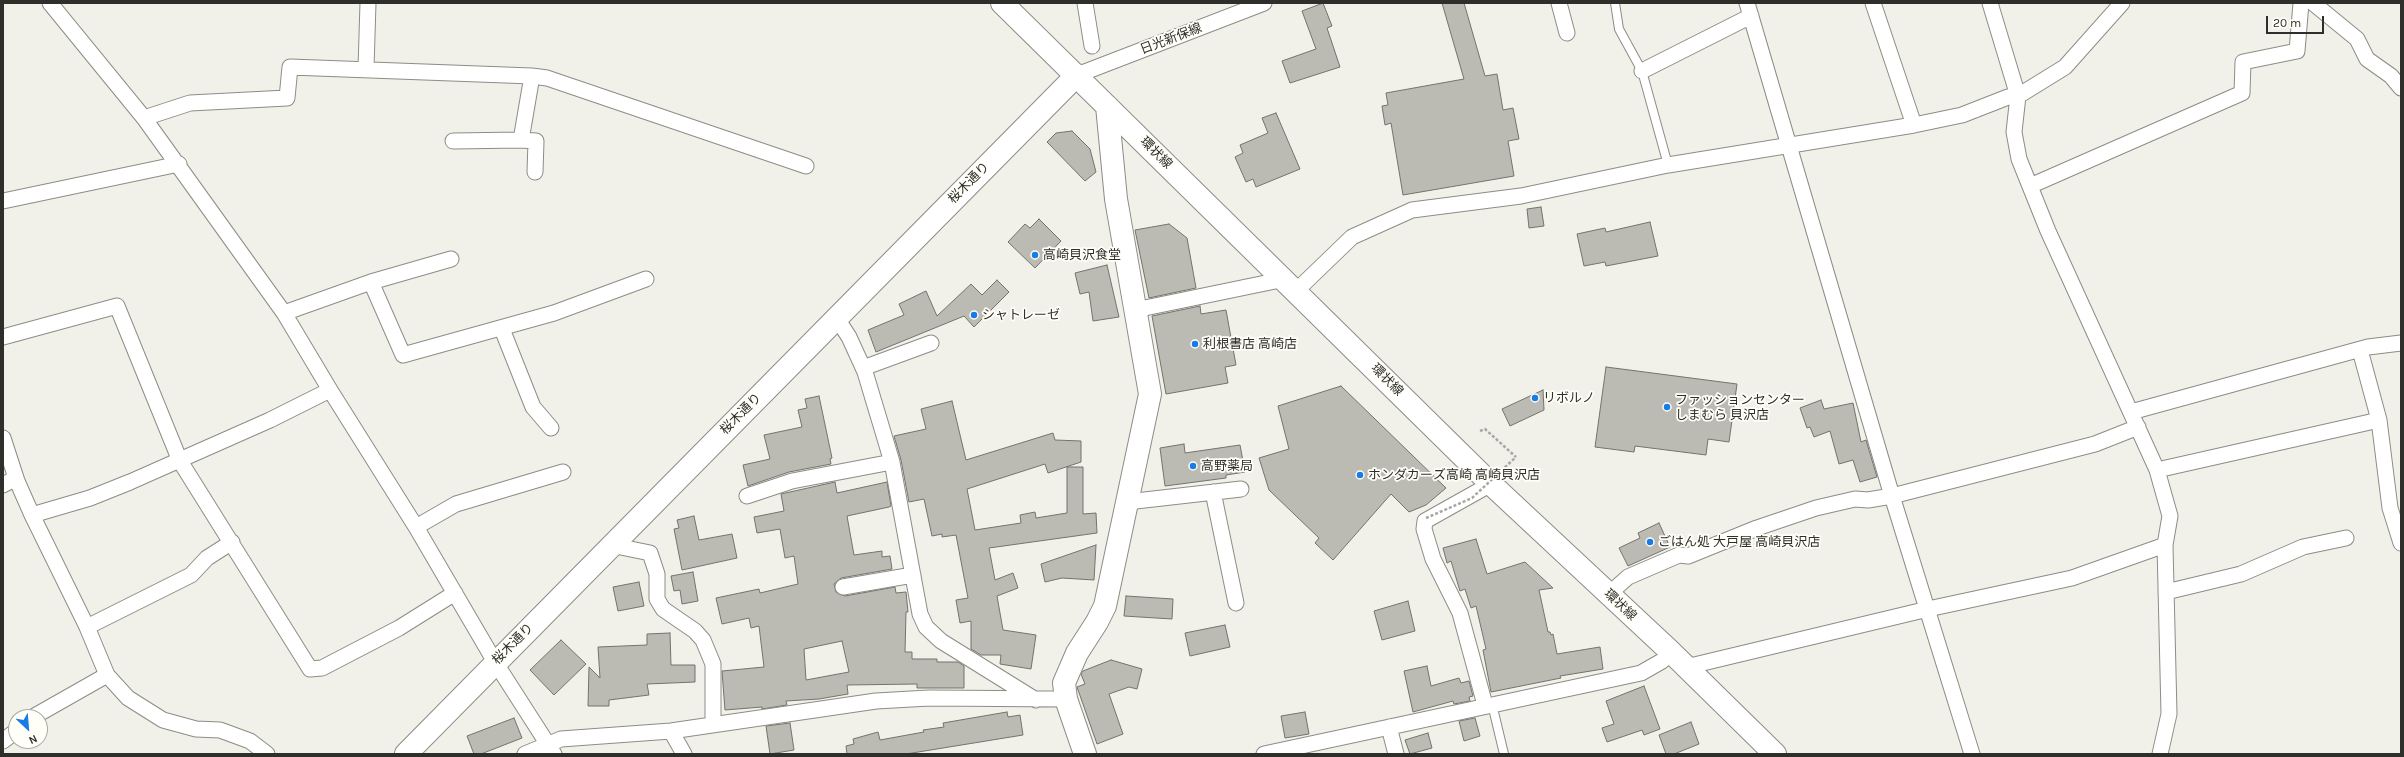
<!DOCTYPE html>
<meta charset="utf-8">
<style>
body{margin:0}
#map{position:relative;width:2404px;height:757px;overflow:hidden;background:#f1f1ea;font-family:Karla,sans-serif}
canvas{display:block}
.frame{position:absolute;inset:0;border:4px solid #2e2e2b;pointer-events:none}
.north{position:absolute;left:8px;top:709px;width:40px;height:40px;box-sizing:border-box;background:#fffef7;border:1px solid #ababa5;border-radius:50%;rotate:154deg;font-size:11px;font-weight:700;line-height:16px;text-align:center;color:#2e2e2b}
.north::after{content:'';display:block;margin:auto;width:14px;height:18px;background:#197ce4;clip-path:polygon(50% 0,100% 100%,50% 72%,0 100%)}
.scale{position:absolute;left:2266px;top:16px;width:58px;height:18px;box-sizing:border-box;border:2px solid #2e2e2b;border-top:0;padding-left:5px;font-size:12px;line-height:14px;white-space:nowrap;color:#2e2e2b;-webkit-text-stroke:3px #fffef7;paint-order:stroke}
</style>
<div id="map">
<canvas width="2404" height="757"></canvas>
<div class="frame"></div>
<div class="north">N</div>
<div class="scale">20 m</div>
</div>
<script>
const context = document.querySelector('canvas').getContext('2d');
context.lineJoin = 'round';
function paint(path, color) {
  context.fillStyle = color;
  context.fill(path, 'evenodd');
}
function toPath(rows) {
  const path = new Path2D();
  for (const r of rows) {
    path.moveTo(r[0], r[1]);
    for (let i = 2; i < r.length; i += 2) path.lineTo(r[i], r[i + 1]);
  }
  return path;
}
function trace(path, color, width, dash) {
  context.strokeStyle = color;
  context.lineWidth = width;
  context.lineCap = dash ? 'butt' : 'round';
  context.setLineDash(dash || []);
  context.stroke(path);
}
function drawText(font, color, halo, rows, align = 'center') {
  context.font = font + ' Karla,"Noto Sans JP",sans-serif';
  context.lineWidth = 3.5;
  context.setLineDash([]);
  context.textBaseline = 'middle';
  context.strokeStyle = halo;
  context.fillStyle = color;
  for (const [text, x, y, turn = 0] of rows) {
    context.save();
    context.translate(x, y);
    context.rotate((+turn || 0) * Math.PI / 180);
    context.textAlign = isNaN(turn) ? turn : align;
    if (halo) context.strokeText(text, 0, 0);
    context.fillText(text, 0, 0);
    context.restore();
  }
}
const building = toPath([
 [1323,3,1332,26,1327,28,1340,67,1290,83,1282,61,1316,49,1302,11,1323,3],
 [1442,3,1464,3,1485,76,1497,74,1503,110,1513,108,1519,139,1508,141,1514,176,1403,195,1391,123,1385,125,1382,106,1388,105,1386,93,1464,79,1442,3],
 [1276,113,1300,169,1256,187,1253,179,1246,182,1235,157,1243,153,1240,145,1268,133,1262,118,1276,113],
 [1072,131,1090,149,1096,172,1085,181,1047,142,1056,133,1072,131],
 [1541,207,1544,226,1529,228,1527,209,1541,207],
 [1039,219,1061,241,1035,268,1008,242,1025,224,1030,228,1039,219],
 [1650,222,1658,256,1606,266,1605,262,1584,266,1577,234,1605,228,1606,232,1650,222],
 [1169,224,1187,238,1196,288,1149,298,1135,230,1169,224],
 [1107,265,1119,317,1093,321,1089,292,1080,294,1075,273,1107,265],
 [997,280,1009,292,974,327,964,316,876,352,868,330,904,315,899,304,926,291,937,316,971,284,982,295,997,280],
 [1200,306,1201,314,1226,310,1236,365,1225,367,1228,383,1166,394,1152,316,1200,306],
 [1606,367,1737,384,1729,442,1708,439,1706,455,1635,446,1634,452,1595,447,1606,367],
 [1341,386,1446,488,1426,505,1409,512,1391,494,1333,560,1315,543,1319,538,1269,490,1259,458,1289,449,1278,406,1341,386],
 [1543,390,1544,410,1510,426,1502,409,1543,390],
 [819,396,832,458,830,459,831,464,789,472,748,486,743,465,770,459,764,435,802,427,798,410,807,408,805,399,819,396],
 [1821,400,1824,409,1853,403,1861,442,1866,440,1877,477,1860,482,1853,460,1839,464,1830,431,1814,437,1810,427,1807,428,1800,408,1821,400],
 [952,401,966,460,1053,433,1055,440,1081,441,1081,462,1048,473,1045,464,967,489,975,530,1021,523,1020,515,1035,512,1036,518,1067,513,1067,467,1083,467,1083,514,1096,513,1097,533,989,548,995,580,1013,573,1018,588,997,596,1003,630,1036,635,1031,669,1000,664,1001,655,981,655,971,649,971,621,960,623,956,600,968,598,956,535,942,537,942,534,932,536,924,499,909,502,901,460,894,436,926,429,921,409,952,401],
 [1184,444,1185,453,1240,445,1245,472,1226,475,1226,478,1165,486,1160,448,1184,444],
 [835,482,837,493,887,482,891,506,889,507,847,516,854,555,882,551,882,557,890,556,892,569,841,578,834,584,836,592,845,596,895,587,896,593,906,592,908,612,906,612,905,652,912,652,912,659,937,659,937,662,958,662,964,666,964,688,917,688,917,684,847,685,848,694,819,699,786,701,787,705,762,709,762,707,725,710,722,671,764,667,759,626,751,628,749,618,722,624,716,598,759,589,760,593,798,584,794,556,785,558,780,529,757,533,754,517,784,511,781,494,835,482],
 [842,641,849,672,806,680,804,649,842,641],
 [694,516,699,540,732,534,737,558,682,570,674,529,679,528,677,520,694,516],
 [1659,523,1670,547,1628,566,1619,548,1640,538,1638,533,1659,523],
 [1476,539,1487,574,1525,562,1553,588,1539,590,1548,632,1550,632,1551,635,1553,634,1557,654,1600,647,1603,669,1560,676,1561,678,1491,692,1483,650,1486,649,1476,606,1471,608,1465,589,1460,591,1451,561,1447,563,1443,548,1476,539],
 [1096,545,1094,580,1062,578,1045,582,1041,564,1096,545],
 [693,572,698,601,682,604,680,590,674,591,671,576,693,572],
 [639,582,644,606,618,611,613,587,639,582],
 [1126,596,1173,599,1172,619,1124,616,1126,596],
 [1408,601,1415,631,1382,640,1374,611,1408,601],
 [1225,625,1230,647,1190,656,1185,633,1225,625],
 [670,633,671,665,695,665,695,682,647,684,649,695,609,700,609,706,588,706,589,667,600,678,598,647,647,645,647,634,670,633],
 [561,640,586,664,554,695,530,670,561,640],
 [1111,660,1142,669,1137,689,1129,687,1109,694,1123,734,1097,744,1077,687,1085,684,1081,674,1083,671,1111,660],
 [1427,666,1431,686,1459,678,1461,683,1469,681,1473,696,1469,697,1470,701,1454,704,1453,701,1413,712,1404,671,1427,666],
 [1644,686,1660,729,1644,735,1642,730,1607,742,1602,728,1614,724,1606,701,1644,686],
 [1007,712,1008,717,1020,715,1023,735,906,754,847,754,846,746,854,744,853,739,878,732,880,740,924,732,923,730,944,727,943,723,1007,712],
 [1305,712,1309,734,1285,738,1281,716,1305,712],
 [514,718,522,738,481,754,474,754,467,736,514,718],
 [1475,718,1480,736,1464,741,1459,721,1475,718],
 [1691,722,1699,744,1674,754,1666,754,1659,735,1691,722],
 [790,723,794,750,770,754,766,726,790,723],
 [1428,733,1432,748,1410,754,1405,740,1428,733]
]);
paint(building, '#bbbbb4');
trace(building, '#73736d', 1);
const lane = toPath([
 [1615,3,1619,29,1642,71,1668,165],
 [1492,704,1504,754]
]);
const street = toPath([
 [50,3,144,118,284,313,330,390,416,527,495,662,554,754],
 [1085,3,1092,46],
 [1559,3,1567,33],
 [1747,3,1892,496,1972,754],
 [1873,3,1914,125],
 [1990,3,2018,96,2014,132,2019,159,2048,231,2157,470,2170,516,2165,545,2169,714,2160,754],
 [2313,3,2357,39,2367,59,2391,76,2401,88],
 [366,68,368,3],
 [1642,71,1751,16],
 [1077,75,1264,3],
 [532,76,521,140,536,141,535,172],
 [144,118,190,103,287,98,290,67,532,76,547,78,806,166],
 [453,141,521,140],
 [2030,186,2242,93,2243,62,2297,51,2301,3],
 [3,201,179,164],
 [371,282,451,259],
 [1296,291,1352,237,1412,210,1521,196,1668,165,1914,125,1962,115,2008,97,2018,96,2065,67,2122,3],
 [1135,310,1285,279],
 [284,313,371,282,403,355,554,313,646,279],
 [836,317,849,337,865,372,892,462,920,614,926,627,941,641,1036,700],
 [502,329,533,407,551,428],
 [3,337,117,306,180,461,310,669,322,668,399,628,455,593],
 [2360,350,2379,420,2390,508,2401,543],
 [863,368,931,343],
 [2131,412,2368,347,2401,343],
 [3,438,17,481,32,515,87,627,107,675,128,698,163,720,196,729,220,730,250,741,267,754],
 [2157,470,2379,420],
 [3,485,16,478],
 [1213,492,1236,603],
 [747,496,792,481,892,462],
 [1127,502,1241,489],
 [32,515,90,498,130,482,270,420,330,390],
 [416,527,456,504,563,472],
 [611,545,650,553,657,574,657,599,663,609,695,631,703,640,713,664,713,725],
 [843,587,913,575],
 [2166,592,2241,574,2303,547,2346,538],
 [1609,594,1628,577,1679,555,1688,556,1757,528,1816,508,1855,499,1868,500,1892,496,2095,444,2138,427],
 [87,627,191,575,207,558,232,542],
 [1686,667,1928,609,2072,578,2165,545],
 [1485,705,1460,613,1433,559,1424,529,1425,521,1491,484],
 [33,717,107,675],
 [1389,727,1396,754],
 [671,731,684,754],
 [3,741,16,731],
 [525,754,561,739,671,731,876,701,929,698,1066,699],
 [1264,754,1641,673,1662,661,1671,652]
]);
const secondary = toPath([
 [1002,3,1491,484,1671,652,1775,754],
 [406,754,1077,75],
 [1085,754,1066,699,1064,683,1077,653,1097,622,1105,606,1150,394,1116,199,1107,106]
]);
trace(lane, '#8d8c86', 10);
trace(street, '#8d8c86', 17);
trace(secondary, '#8d8c86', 24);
trace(toPath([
 [1480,431,1485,429,1516,457]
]), '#a8a8a2', 2.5, [3, 2]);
trace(lane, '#fff', 8);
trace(street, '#fff', 15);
trace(secondary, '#fff', 22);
trace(toPath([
 [1426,518,1472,498,1516,457]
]), '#a8a8a2', 2.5, [3, 2]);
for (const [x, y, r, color] of [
 [1035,255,4,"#197ce4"],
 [974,315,4,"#197ce4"],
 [1195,344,4,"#197ce4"],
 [1535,398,4,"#197ce4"],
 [1667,407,4,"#197ce4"],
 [1193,466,4,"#197ce4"],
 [1360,475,4,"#197ce4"],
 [1650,542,4,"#197ce4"]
]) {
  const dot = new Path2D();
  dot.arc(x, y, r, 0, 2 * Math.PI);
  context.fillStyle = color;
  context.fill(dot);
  trace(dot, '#fffef7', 1.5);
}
drawText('13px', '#2e2e2b', '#fffef7', [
 ["日光新保線",1171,39,-21],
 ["環状線",1156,153,44],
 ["桜木通り",969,183,-45],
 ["環状線",1387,380,45],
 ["桜木通り",741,414,-45],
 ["環状線",1620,605,43],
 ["桜木通り",513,644,-45]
]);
drawText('13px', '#2e2e2b', '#fffef7', [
 ["高崎貝沢食堂",1043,255],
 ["シャトレーゼ",982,315],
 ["利根書店 高崎店",1203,344],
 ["リボルノ",1543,398],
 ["ファッションセンター",1675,400],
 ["しまむら 貝沢店",1675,415],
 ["高野薬局",1201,466],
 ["ホンダカーズ高崎 高崎貝沢店",1368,475],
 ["ごはん処 大戸屋 高崎貝沢店",1658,542]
], 'left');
</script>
